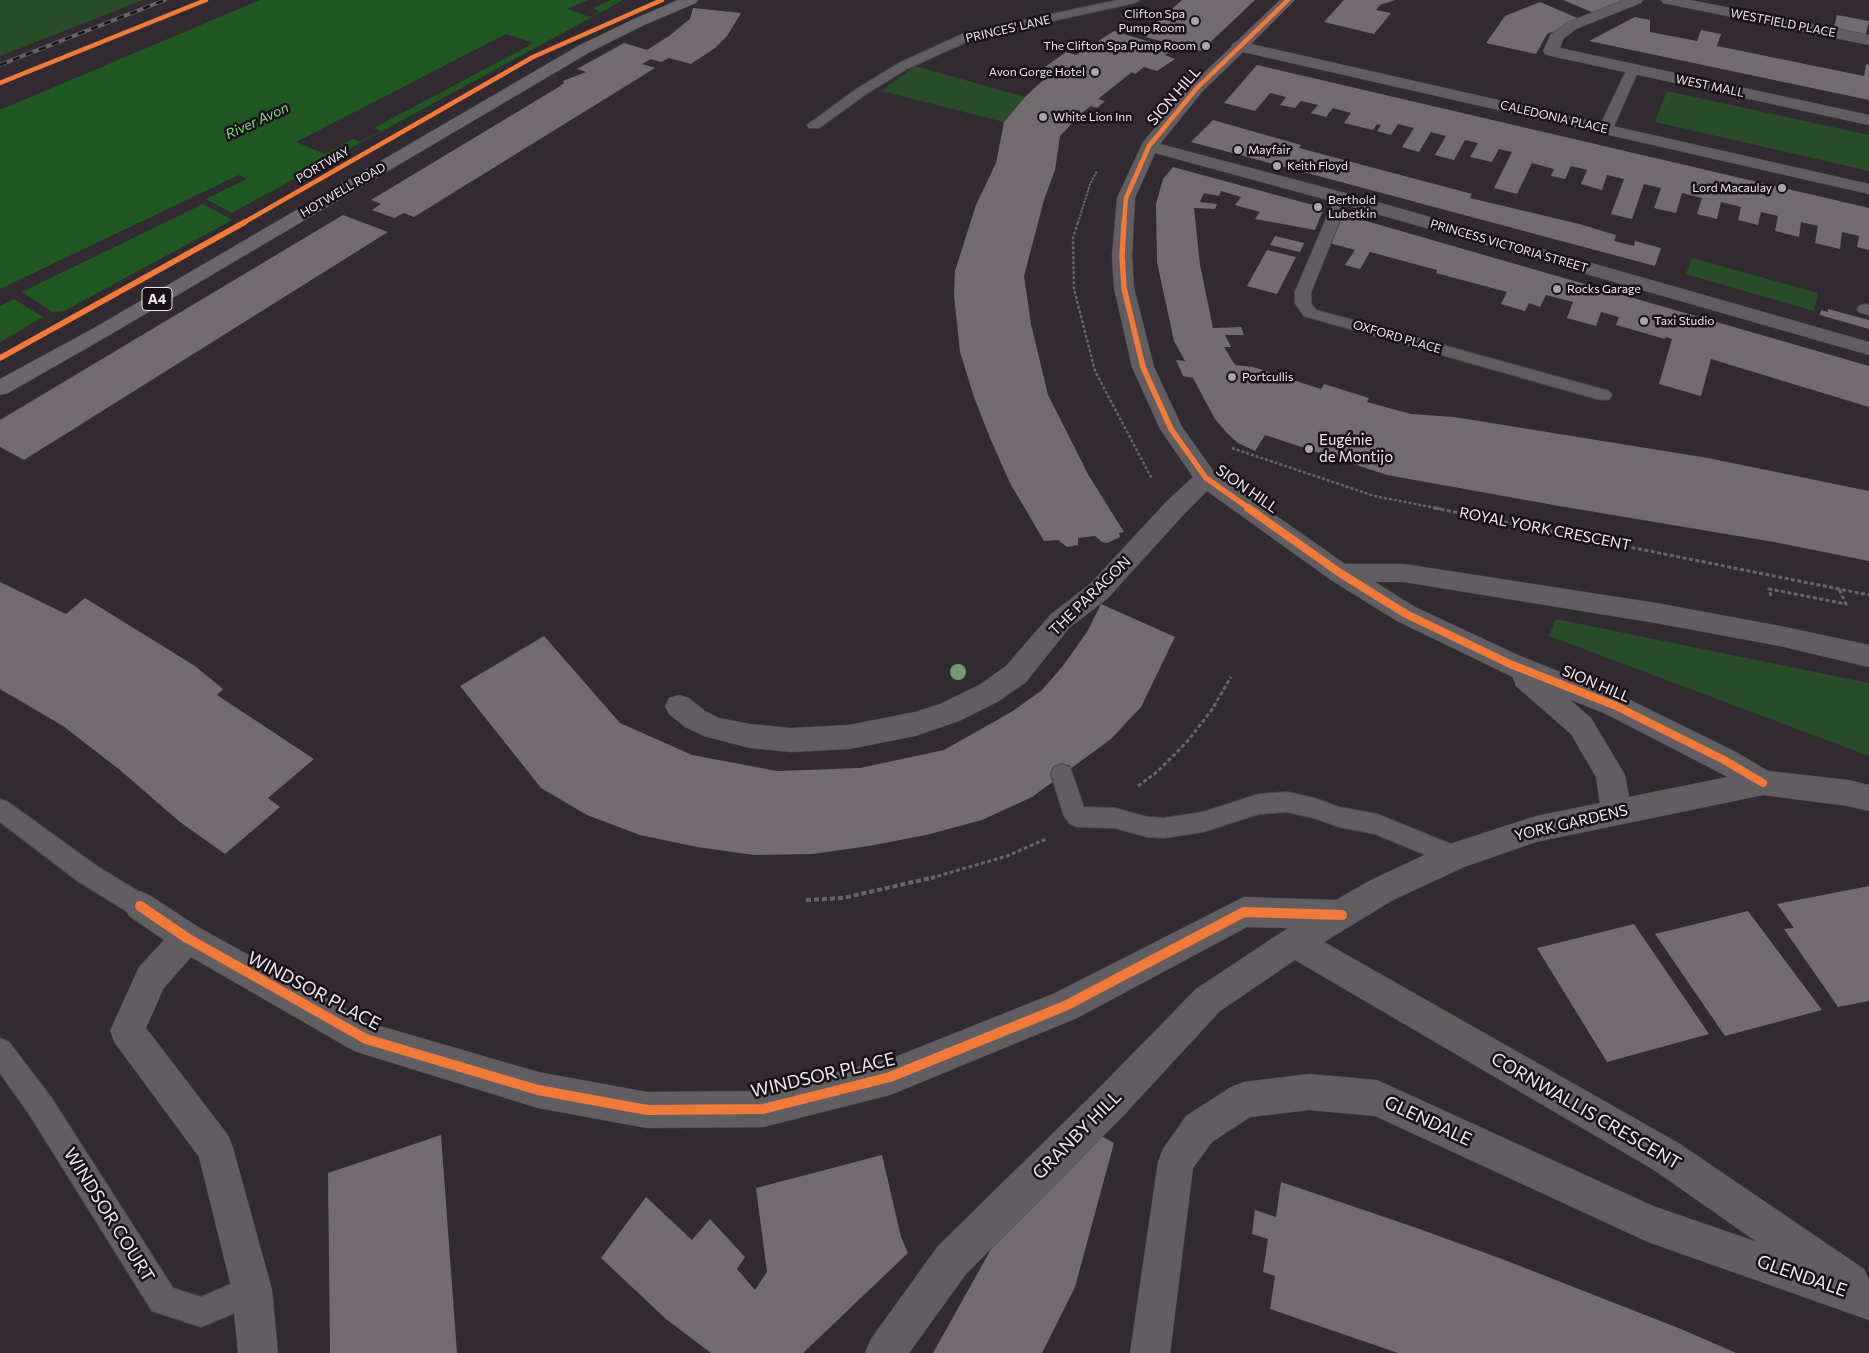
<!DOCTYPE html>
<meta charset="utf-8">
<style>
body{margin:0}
canvas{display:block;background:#312a30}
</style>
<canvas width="1869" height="1353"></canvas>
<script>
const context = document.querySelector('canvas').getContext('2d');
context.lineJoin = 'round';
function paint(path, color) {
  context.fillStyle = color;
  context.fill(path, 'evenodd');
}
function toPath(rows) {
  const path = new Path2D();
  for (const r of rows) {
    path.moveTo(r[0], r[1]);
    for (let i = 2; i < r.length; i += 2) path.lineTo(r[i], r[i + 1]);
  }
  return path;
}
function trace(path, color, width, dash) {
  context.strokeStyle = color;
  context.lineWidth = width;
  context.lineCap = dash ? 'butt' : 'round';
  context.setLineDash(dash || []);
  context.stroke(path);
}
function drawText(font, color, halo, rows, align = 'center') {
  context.font = font + ' Commissioner,sans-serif';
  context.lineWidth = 5;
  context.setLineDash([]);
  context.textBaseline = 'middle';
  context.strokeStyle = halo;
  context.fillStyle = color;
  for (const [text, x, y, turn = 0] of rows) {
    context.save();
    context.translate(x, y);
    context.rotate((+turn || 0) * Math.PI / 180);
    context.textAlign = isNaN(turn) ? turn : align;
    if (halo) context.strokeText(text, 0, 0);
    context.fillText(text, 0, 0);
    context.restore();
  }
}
paint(toPath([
 [0,0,143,0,0,56],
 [915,66,1025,97,1004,122,881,91],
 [1667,91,1869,135,1869,171,1655,122],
 [1692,258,1818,293,1814,311,1686,274],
 [1556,619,1869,683,1869,756,1549,636]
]), '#294c29');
paint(toPath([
 [260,0,623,0,226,216,232,220,64,311,53,312,43,317,0,342,0,110]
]), '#1f5921');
paint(toPath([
 [588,0,611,0,593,8,600,12,590,17,567,9],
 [506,34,534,43,374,128,381,131,360,142,353,139,325,154,296,142],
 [239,175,247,179,206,199,232,213,225,216,203,204,22,292,53,312,43,317,14,299,0,306,0,289]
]), '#312a30');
paint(toPath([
 [1182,0,1255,0,1201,51,1141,36],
 [1344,0,1395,0,1380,5,1376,10,1391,13,1374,34,1324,22],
 [1563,0,1626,0,1594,13],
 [1540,2,1582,20,1547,34,1536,54,1486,43,1505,16],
 [693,8,741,13,727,36,715,48,691,64,669,58,661,62,651,59,642,64,655,68,414,217,404,213,394,218,372,210,381,204,371,200,557,88,564,83,563,81,586,72,577,69,624,43,647,50,669,36,690,19],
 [1837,15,1869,21,1865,38,1833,31],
 [1635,17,1650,20,1650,32,1697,41,1701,30,1721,34,1717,46,1864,76,1866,64,1869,65,1869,100,1589,41],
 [1114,31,1173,49,1165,55,1175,59,1157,71,1144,67,1135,74,1132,72,1098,99,1105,101,1097,108,1091,106,1083,112,1060,136,1055,170,1044,200,1024,276,1031,324,1048,395,1089,476,1124,532,1119,533,1120,537,1107,543,1102,542,1095,536,1078,538,1078,545,1067,547,1058,540,1044,541,1010,483,990,438,974,397,960,352,954,295,955,271,976,205,996,163,1004,122,1025,97,1054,70,1045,67,1066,52,1076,55],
 [1257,65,1869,208,1869,250,1857,247,1859,236,1842,232,1840,249,1815,243,1818,226,1801,222,1799,237,1775,231,1778,216,1761,212,1758,225,1738,220,1741,207,1721,202,1717,219,1697,214,1702,198,1682,193,1676,213,1654,208,1661,188,1644,184,1632,219,1611,214,1624,179,1607,175,1602,190,1581,184,1587,170,1571,166,1565,179,1551,176,1554,169,1532,163,1517,194,1494,188,1512,152,1499,149,1492,162,1470,157,1478,143,1465,140,1454,160,1435,155,1446,136,1431,132,1419,152,1402,147,1414,128,1398,124,1391,135,1377,131,1381,125,1377,124,1373,130,1344,123,1351,113,1333,108,1326,117,1311,113,1318,105,1301,101,1295,108,1280,105,1286,97,1270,93,1255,111,1224,103],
 [1213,120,1301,145,1299,148,1472,194,1470,198,1579,224,1616,235,1614,241,1634,246,1635,241,1661,248,1655,266,1191,142],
 [1173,167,1324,208,1315,230,1255,219,1260,212,1235,205,1241,197,1221,191,1219,196,1204,193,1202,197,1200,202,1217,204,1215,209,1194,208,1200,265,1213,328,1241,327,1244,335,1225,335,1231,347,1224,347,1235,365,1253,367,1321,389,1324,384,1369,398,1367,402,1411,414,1454,417,1708,458,1869,491,1869,561,1774,542,1559,506,1387,475,1265,435,1255,451,1238,443,1227,433,1215,419,1193,378,1183,376,1176,360,1185,361,1174,341,1157,262,1156,204,1163,179],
 [1342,214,1869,366,1869,407,1711,359,1701,396,1659,384,1672,339,1666,337,1665,339,1616,325,1619,317,1601,312,1596,326,1567,318,1573,302,1546,295,1540,307,1529,303,1525,311,1501,304,1507,292,1436,273,1437,270,1370,252,1360,269,1345,265,1355,250,1326,242],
 [343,215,388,232,24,460,0,447,0,420],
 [1275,236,1304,243,1300,252,1270,245],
 [1267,250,1296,257,1277,294,1247,286],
 [1828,309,1869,320,1869,329,1820,315,1821,310,1828,312],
 [0,582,66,614,85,598,195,666,223,689,217,695,314,759,268,798,280,807,225,854,180,822,120,770,63,726,0,689],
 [1101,604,1175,637,1141,707,1111,739,1032,797,982,820,926,835,869,846,813,854,754,855,697,847,640,835,587,815,541,788,460,686,544,636,620,723,692,755,777,771,860,768,944,750,1013,711,1042,690,1062,667,1087,632],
 [1869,886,1869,1001,1838,1007,1784,929,1794,928,1777,904],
 [1748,911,1822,1010,1725,1036,1655,934],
 [1634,924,1709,1034,1607,1062,1537,948],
 [1094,1132,1114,1143,1075,1287,1042,1353,933,1353,999,1235],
 [441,1135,457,1353,330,1353,328,1173],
 [882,1155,901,1237,908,1253,803,1353,711,1353,666,1319,601,1258,646,1197,692,1240,710,1219,745,1257,737,1269,755,1290,767,1272,756,1188],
 [1281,1182,1414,1227,1502,1259,1681,1329,1736,1353,1398,1353,1270,1309,1275,1276,1263,1272,1268,1239,1252,1234,1255,1210,1276,1217]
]), '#726c71');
const service = toPath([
 [1118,0,1140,0,1134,3,975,38,907,69,866,94,819,128,809,128,807,125,858,88,899,63,967,32,1118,0],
 [1633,65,1639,69,1613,128,1611,131,1601,131,1599,128,1627,69,1633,65],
 [1342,194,1347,195,1349,198,1311,292,1311,303,1316,310,1609,391,1612,395,1609,399,1603,400,1597,399,1304,316,1295,303,1295,292,1335,198,1337,195,1342,194],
 [1865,304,1869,305,1869,315,1859,312,1857,309,1859,306,1865,304],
 [1062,764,1070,767,1084,807,1115,808,1147,817,1164,818,1203,812,1259,794,1287,792,1314,798,1339,807,1377,814,1463,849,1467,856,1463,863,1455,867,1375,834,1339,827,1314,818,1287,812,1259,814,1203,832,1164,838,1147,837,1115,828,1078,827,1070,824,1064,816,1051,774,1054,767,1062,764],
 [0,799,8,802,97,866,149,898,152,906,149,914,140,917,131,914,79,882,0,822,0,799],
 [0,1038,9,1042,51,1097,173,1288,201,1297,252,1275,263,1279,267,1290,263,1301,201,1327,152,1311,31,1117,0,1073,0,1038]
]);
const minor = toPath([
 [1280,0,1295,0,1251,44,1869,184,1869,194,1243,52,1202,92,1160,144,1349,194,1869,342,1869,355,1335,202,1155,153,1135,198,1132,256,1134,288,1154,367,1182,427,1214,472,1345,564,1404,564,1656,603,1780,626,1869,645,1869,667,1780,646,1656,623,1404,582,1375,582,1415,607,1520,656,1626,698,1734,751,1768,771,1848,780,1869,785,1869,811,1848,806,1763,795,1536,842,1464,867,1393,900,1324,942,1680,1144,1864,1269,1869,1280,1869,1320,1648,1242,1375,1116,1309,1110,1250,1117,1212,1142,1193,1168,1170,1353,1130,1353,1158,1162,1163,1149,1186,1116,1231,1087,1244,1082,1309,1074,1377,1080,1653,1206,1757,1242,1654,1170,1295,960,1220,1011,1124,1115,966,1274,909,1353,865,1353,871,1339,938,1246,1098,1089,1196,989,1288,928,1247,927,1077,1018,890,1095,763,1127,647,1128,538,1108,354,1051,191,957,163,989,146,1028,228,1135,233,1148,272,1290,278,1353,238,1353,232,1290,199,1157,115,1043,110,1031,139,967,164,940,129,916,124,906,129,896,140,891,151,896,198,927,373,1024,538,1072,647,1092,763,1091,890,1059,1053,994,1244,897,1336,900,1371,880,1444,846,1536,816,1600,803,1596,777,1571,734,1516,686,1513,677,1397,621,1331,580,1207,491,1185,513,1108,598,1069,628,1026,682,999,701,959,721,915,736,849,749,791,752,750,748,704,736,685,727,669,714,665,706,669,698,679,695,689,698,705,711,719,718,750,724,791,728,849,725,915,712,940,704,979,685,1006,666,1051,614,1090,584,1167,501,1193,477,1160,429,1132,367,1114,288,1112,256,1117,198,1143,142,1190,86,1231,47,1233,43,1236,42,1280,0],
 [1569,699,1606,714,1728,777,1629,797,1625,775,1591,718,1569,699],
 [1623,0,1643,0,1641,3,1576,29,1563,39,1560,48,1869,115,1869,125,1551,56,1545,54,1543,51,1551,34,1566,23,1623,0],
 [1661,0,1690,0,1869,35,1869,45,1668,4,1663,3,1661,0]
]);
const trunk = toPath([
 [678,0,698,0,696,3,644,25,590,52,108,336,8,393,0,395,0,379,94,328,578,46,634,19,678,0]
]);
trace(service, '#4b454a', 2);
trace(minor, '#4b454a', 1);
trace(trunk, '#4b454a', 1);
trace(toPath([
 [1078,223,1090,184,1097,171]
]), '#686668', 2, [2.5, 1]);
trace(toPath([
 [1078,222,1073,238,1074,289,1095,371,1152,479],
 [1232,448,1374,496,1441,509]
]), '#686668', 2.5, [3, 2]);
trace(toPath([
 [1434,508,1869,595],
 [1771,596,1769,589,1846,604,1839,589],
 [1138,786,1157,772,1186,743,1211,711,1231,677],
 [931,878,1007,856,1046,839]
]), '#686668', 3, [4, 2.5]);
trace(toPath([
 [806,900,843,898,935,877]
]), '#686668', 4, [5, 3]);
paint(service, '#615e61');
paint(minor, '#615e61');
paint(trunk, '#6a666a');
const rail = toPath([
 [0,65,165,0]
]);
trace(rail, '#676267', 4);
trace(rail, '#181218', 2.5, [7]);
trace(toPath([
 [0,83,206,0],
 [243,223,533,57,662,0],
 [1124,223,1126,198,1149,146,1196,89,1288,0]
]), '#f17a3a', 4.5);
trace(toPath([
 [1124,222,1122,256,1124,288,1143,367,1171,429,1206,478,1250,509],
 [0,358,245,222]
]), '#f17a3a', 5.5);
trace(toPath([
 [1248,508,1340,573,1406,614,1510,664,1616,706,1724,760,1763,783]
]), '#f17a3a', 8);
trace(toPath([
 [140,906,187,938,366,1039,538,1090,647,1110,763,1109,890,1077,1065,1006,1244,912,1342,915]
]), '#f17a3a', 10);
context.fillStyle = '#719e70';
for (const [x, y] of [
 [958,672]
]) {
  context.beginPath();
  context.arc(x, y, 8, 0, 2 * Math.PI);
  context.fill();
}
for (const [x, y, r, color] of [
 [1195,21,5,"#aca4ac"],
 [1206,46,5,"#aca4ac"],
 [1095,72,5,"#aca4ac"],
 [1043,117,5,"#aca4ac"],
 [1238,150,5,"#aca4ac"],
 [1277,166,5,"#aca4ac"],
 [1782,188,5,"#aca4ac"],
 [1318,207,5,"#aca4ac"],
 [1557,289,5,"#aca4ac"],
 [1644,321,5,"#aca4ac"],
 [1232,377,5,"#aca4ac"],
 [1309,449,5,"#aca4ac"]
]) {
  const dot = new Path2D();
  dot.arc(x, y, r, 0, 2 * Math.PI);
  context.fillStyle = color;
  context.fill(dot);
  trace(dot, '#181218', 2);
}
drawText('12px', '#efe6ee', '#181218', [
 ["Clifton Spa",1185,14,"right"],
 ["Pump Room",1185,28,"right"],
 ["The Clifton Spa Pump Room",1196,46,"right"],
 ["Avon Gorge Hotel",1085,72,"right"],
 ["White Lion Inn",1053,117],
 ["Mayfair",1248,150],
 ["Keith Floyd",1287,166],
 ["Lord Macaulay",1772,188,"right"],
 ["Berthold",1328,200],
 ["Lubetkin",1328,214],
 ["Rocks Garage",1567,289],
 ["Taxi Studio",1654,321],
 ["Portcullis",1242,377]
], 'left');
drawText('12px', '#efe6ee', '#181218', [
 ["WESTFIELD PLACE",1783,23,11],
 ["PRINCES' LANE",1008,29,-13],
 ["WEST MALL",1710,86,12],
 ["CALEDONIA PLACE",1554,117,13],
 ["PORTWAY",323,165,-30],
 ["HOTWELL ROAD",343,190,-30],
 ["PRINCESS VICTORIA STREET",1509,246,16],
 ["OXFORD PLACE",1397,337,16]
]);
drawText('italic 14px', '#87dd86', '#181218', [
 ["River Avon",257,121,-25]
]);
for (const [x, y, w] of [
 [157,299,30]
]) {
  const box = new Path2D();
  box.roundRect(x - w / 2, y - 11.5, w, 23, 4);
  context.fillStyle = '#181218';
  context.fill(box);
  trace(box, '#efe6ee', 1);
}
drawText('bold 14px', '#efe6ee', null, [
 ["A4",157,299]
]);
drawText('15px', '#efe6ee', '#181218', [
 ["SION HILL",1174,96,-49],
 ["SION HILL",1247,489,35],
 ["ROYAL YORK CRESCENT",1545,529,11],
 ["THE PARAGON",1090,596,-44],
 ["SION HILL",1596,684,23],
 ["YORK GARDENS",1571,823,-13]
]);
drawText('15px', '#efe6ee', '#181218', [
 ["Eugénie",1319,440],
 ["de Montijo",1319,457]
], 'left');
drawText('18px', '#efe6ee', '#181218', [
 ["WINDSOR PLACE",314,991,28],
 ["WINDSOR PLACE",823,1075,-13],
 ["CORNWALLIS CRESCENT",1586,1111,30],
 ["GLENDALE",1428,1121,25],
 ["GRANBY HILL",1077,1135,-45],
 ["WINDSOR COURT",109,1215,58],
 ["GLENDALE",1802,1276,19]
]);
</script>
